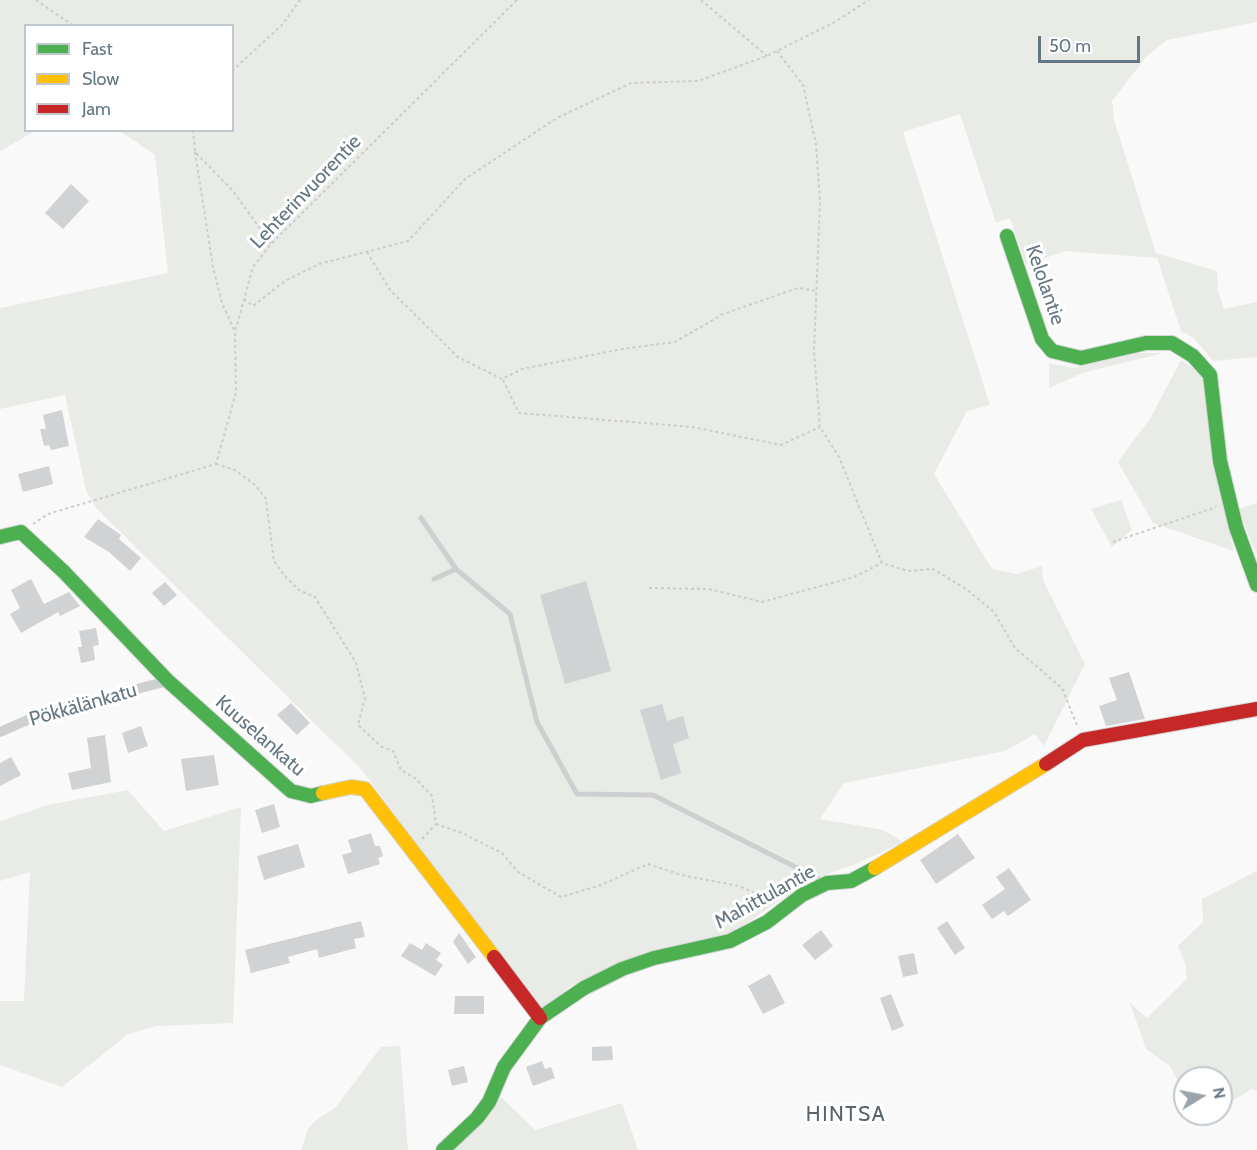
<!DOCTYPE html>
<meta charset="utf-8">
<style>
body{margin:0}
#map{position:relative;width:1257px;height:1150px;overflow:hidden;background:#f9f9f9;font-family:Cabin,sans-serif}
canvas{display:block}
.legend{position:absolute;left:24px;top:24px;width:210px;height:108px;box-sizing:border-box;background:#fff;border:2px solid #c1c8cd;margin:0;padding:8px 10px;list-style:none;font-size:18px;color:#657683}
.legend li{display:flex;align-items:center;gap:12px;height:30px}
.legend b{width:30px;border:2px solid #c1c8cd}
.north{position:absolute;left:1173px;top:1066px;width:60px;height:60px;box-sizing:border-box;background:#fff;border:2px solid #c1c8cd;border-radius:50%;rotate:80deg;font-size:16px;font-weight:700;line-height:24px;text-align:center;color:#657683}
.north::after{content:'';display:block;margin:auto;width:21px;height:27px;background:#99a4ac;clip-path:polygon(50% 0,100% 100%,50% 72%,0 100%)}
.scale{position:absolute;left:1038px;top:36px;width:102px;height:27px;box-sizing:border-box;border:3px solid #657683;border-top:0;padding-left:8px;font-size:18px;line-height:21px;white-space:nowrap;color:#657683;-webkit-text-stroke:4px #fff;paint-order:stroke}
</style>
<div id="map">
<canvas width="1257" height="1150"></canvas>
<ul class="legend">
<li><b style="height:8px;background:#4caf50"></b>Fast</li>
<li><b style="height:8px;background:#ffc107"></b>Slow</li>
<li><b style="height:8px;background:#c62828"></b>Jam</li>
</ul>
<div class="north">N</div>
<div class="scale">50 m</div>
</div>
<script>
const context = document.querySelector('canvas').getContext('2d');
context.lineJoin = 'round';
function paint(path, color) {
  context.fillStyle = color;
  context.fill(path, 'evenodd');
}
function toPath(rows) {
  const path = new Path2D();
  for (const r of rows) {
    path.moveTo(r[0], r[1]);
    for (let i = 2; i < r.length; i += 2) path.lineTo(r[i], r[i + 1]);
  }
  return path;
}
function trace(path, color, width, dash) {
  context.strokeStyle = color;
  context.lineWidth = width;
  context.lineCap = dash ? 'butt' : 'round';
  context.setLineDash(dash || []);
  context.stroke(path);
}
function drawText(font, color, halo, rows, align = 'center') {
  context.font = font + ' Cabin,sans-serif';
  context.lineWidth = 6;
  context.setLineDash([]);
  context.textBaseline = 'middle';
  context.strokeStyle = halo;
  context.fillStyle = color;
  for (const [text, x, y, turn = 0] of rows) {
    context.save();
    context.translate(x, y);
    context.rotate((+turn || 0) * Math.PI / 180);
    context.textAlign = isNaN(turn) ? turn : align;
    if (halo) context.strokeText(text, 0, 0);
    context.fillText(text, 0, 0);
    context.restore();
  }
}
paint(toPath([
 [0,0,1257,0,1257,22,1167,40,1146,57,1112,101,1114,120,1156,253,1217,271,1218,291,1224,309,1257,302,1257,357,1213,361,1194,338,1181,331,1157,258,1065,251,1026,265,1010,218,996,223,960,114,903,132,990,405,967,411,934,474,992,569,1017,574,1042,566,1043,580,1085,664,1044,746,1035,734,1005,751,844,783,820,819,883,830,903,842,856,864,808,881,741,927,717,939,614,965,571,986,542,1012,362,770,96,508,86,490,65,395,0,409,0,308,168,273,155,155,120,131,232,130,232,26,26,26,26,130,35,131,0,151],
 [1137,353,1164,353,1085,372,1049,388,1049,363,1073,368],
 [1181,360,1198,371,1207,386,1215,471,1234,551,1153,523,1118,462,1151,417],
 [1121,500,1132,530,1112,547,1091,509],
 [1257,503,1257,555,1238,509],
 [128,790,164,831,241,807,233,1023,156,1026,128,1034,62,1087,0,1065,0,1001,24,1001,30,872,0,881,0,821,48,805],
 [1257,871,1257,1091,1252,1089,1221,1108,1221,1078,1185,1078,1185,1094,1170,1066,1146,1049,1130,1003,1147,1018,1187,979,1185,963,1178,946,1203,922,1202,899],
 [400,1046,408,1150,301,1150,308,1129,315,1121,336,1107,381,1047],
 [496,1092,535,1130,622,1103,638,1150,452,1150]
]), '#e8ebe6');
paint(toPath([
 [71,184,89,201,63,229,45,213],
 [62,410,69,446,51,450,49,445,44,446,40,429,46,429,43,415],
 [49,466,53,484,23,492,18,474],
 [98,519,121,535,119,539,141,558,130,571,109,552,84,537],
 [31,579,44,604,69,592,80,606,60,616,58,612,21,633,10,614,20,608,11,590],
 [586,581,611,671,565,684,540,595],
 [165,582,177,595,164,606,152,593],
 [96,628,99,645,93,646,95,660,81,663,78,647,82,647,79,631],
 [1129,672,1145,719,1106,726,1099,706,1117,700,1109,678],
 [291,703,310,723,297,735,277,715],
 [662,704,667,721,683,716,689,738,673,744,681,773,661,780,640,710],
 [141,726,148,746,128,753,122,733],
 [105,735,111,782,72,790,68,773,91,768,87,738],
 [214,755,219,785,186,791,181,759],
 [11,757,21,775,0,786,0,763],
 [274,804,280,827,262,833,255,810],
 [371,833,375,846,380,846,383,856,378,858,380,864,348,874,342,855,352,852,348,840],
 [958,834,975,858,936,884,920,860],
 [298,844,305,867,264,880,257,856],
 [1009,868,1031,900,1008,916,1004,911,992,919,982,905,1005,889,996,877],
 [361,921,365,937,354,939,356,948,319,958,317,949,288,957,290,963,251,973,245,950],
 [947,921,965,948,955,955,937,928],
 [821,930,833,946,815,960,802,945],
 [459,933,476,957,468,964,453,942],
 [410,943,422,950,426,943,441,953,436,960,443,965,435,976,401,956],
 [914,953,918,974,903,977,898,956],
 [770,974,785,1003,763,1014,748,986],
 [891,994,904,1026,892,1031,880,998],
 [455,996,484,996,484,1014,454,1014],
 [612,1046,613,1060,592,1061,592,1047],
 [542,1061,545,1069,551,1067,555,1078,533,1086,526,1067],
 [464,1066,468,1082,452,1086,448,1070]
]), '#d0d2d3');
const fast = toPath([
 [1007,236,1042,339,1052,351,1081,358,1146,343,1172,343,1193,356,1210,375,1220,461,1236,527,1257,585],
 [0,537,21,532,64,572,168,681,291,791,311,796,323,793],
 [443,1150,477,1118,489,1102,504,1067,540,1018,584,988,622,969,654,958,730,941,767,922,802,895,827,883,851,881,875,868]
]);
const slow = toPath([
 [323,793,351,787,365,789,494,957],
 [875,868,1046,764]
]);
const jam = toPath([
 [1046,764,1083,740,1257,709],
 [494,957,540,1018]
]);
trace(fast, '#d5d6d7', 16);
trace(slow, '#d5d6d7', 16);
trace(jam, '#d5d6d7', 16);
trace(toPath([
 [36,0,74,26],
 [701,0,767,56],
 [777,51,803,85,816,144,820,201,814,351,820,427,839,457,882,563,908,571,933,569,966,589,994,612,1015,648,1062,688,1078,728],
 [232,71,282,25,300,0],
 [193,130,195,152,233,191,271,244],
 [195,152,213,267,222,303,234,330],
 [367,252,390,290,458,357,502,379,522,369,622,349,675,342,723,314,798,288,816,291],
 [244,299,253,306,285,281,319,264,408,241,465,179,557,118,631,83,698,81,767,56,833,23,869,0],
 [503,380,519,413,693,427,781,445,820,427],
 [216,464,235,470,255,485,266,499,274,561,284,575,299,590,315,597,356,663,365,698,358,725,382,747,393,751,401,770,415,778,432,796,436,824,422,839],
 [33,524,48,514,216,464,236,392,235,332,253,267,271,244,517,0],
 [1113,542,1216,507],
 [649,588,709,589,762,602,854,577,882,563],
 [436,824,462,833,502,853,518,872,561,897,601,885,648,864,681,875,739,886,771,900]
]), '#cbcccd', 2, [3, 3]);
trace(toPath([
 [421,518,456,569,510,614,537,722,577,794,653,795,825,882],
 [434,579,456,569]
]), '#cecfd0', 5);
trace(toPath([
 [0,732,44,713,168,681]
]), '#cecfd0', 10);
trace(fast, '#4caf50', 14);
trace(slow, '#ffc107', 14);
trace(jam, '#c62828', 14);
drawText('20px', '#657683', '#fff', [
 ["Lehterinvuorentie",306,192,-46],
 ["Kelolantie",1045,285,71],
 ["Pökkälänkatu",83,705,-16],
 ["Kuuselankatu",260,736,41],
 ["Mahittulantie",765,897,-29]
]);
context.letterSpacing = '1.5px';
drawText('21px', '#57646e', '#fff', [
 ["HINTSA",846,1115]
]);
context.letterSpacing = '0px';
</script>
